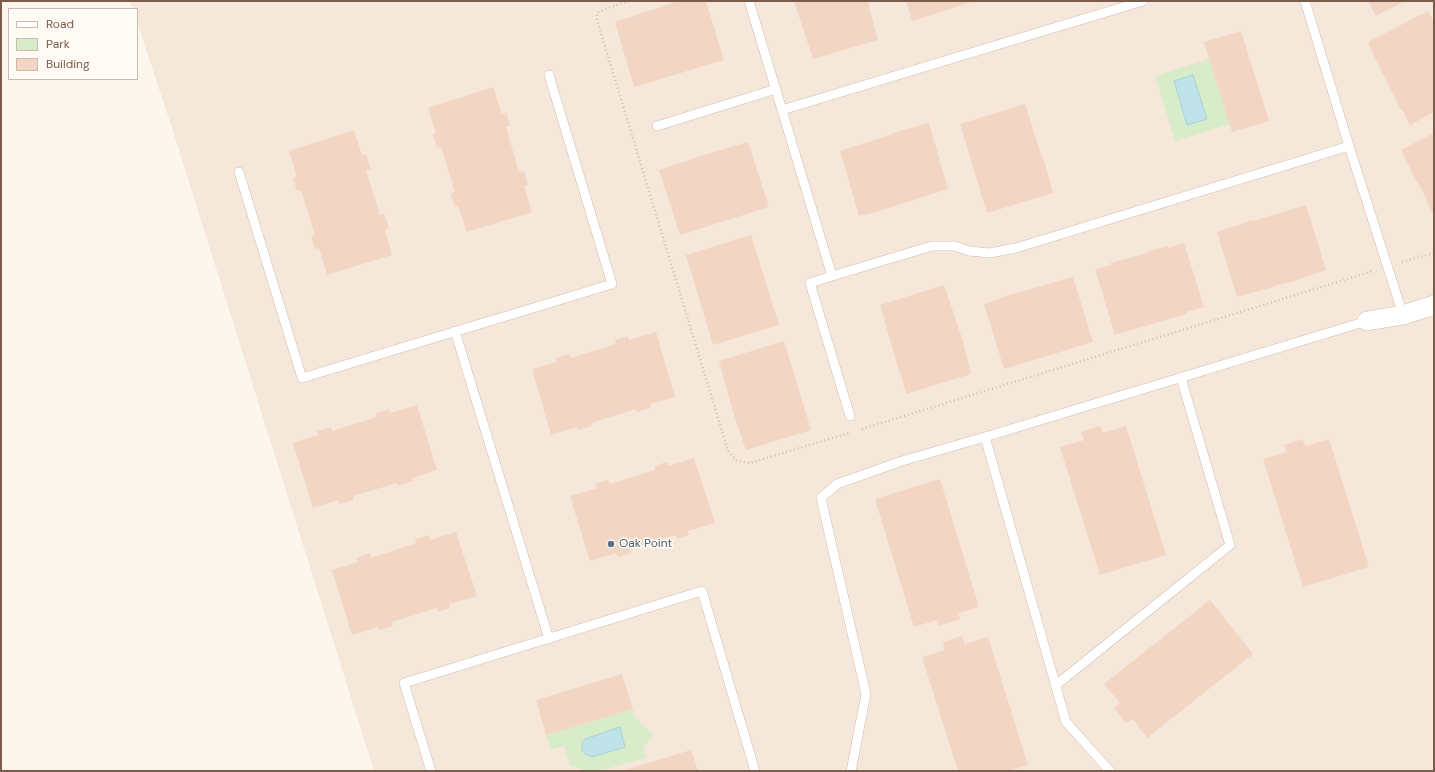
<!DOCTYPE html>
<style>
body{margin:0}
#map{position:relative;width:1435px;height:772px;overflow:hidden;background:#fdf6ec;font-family:"DM Sans",sans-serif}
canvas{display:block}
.frame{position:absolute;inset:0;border:2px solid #7a5c4d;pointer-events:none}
.legend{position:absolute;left:8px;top:8px;width:130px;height:72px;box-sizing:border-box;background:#fffaf3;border:1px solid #cabbb1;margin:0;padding:5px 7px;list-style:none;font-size:12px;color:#7a5c4d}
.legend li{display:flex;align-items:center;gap:8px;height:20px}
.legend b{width:20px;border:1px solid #cabbb1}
</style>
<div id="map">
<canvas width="1435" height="772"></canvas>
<div class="frame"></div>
<ul class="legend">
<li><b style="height:5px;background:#fff"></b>Road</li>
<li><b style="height:11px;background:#d8ecc9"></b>Park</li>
<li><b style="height:11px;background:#f3d5c3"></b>Building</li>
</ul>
</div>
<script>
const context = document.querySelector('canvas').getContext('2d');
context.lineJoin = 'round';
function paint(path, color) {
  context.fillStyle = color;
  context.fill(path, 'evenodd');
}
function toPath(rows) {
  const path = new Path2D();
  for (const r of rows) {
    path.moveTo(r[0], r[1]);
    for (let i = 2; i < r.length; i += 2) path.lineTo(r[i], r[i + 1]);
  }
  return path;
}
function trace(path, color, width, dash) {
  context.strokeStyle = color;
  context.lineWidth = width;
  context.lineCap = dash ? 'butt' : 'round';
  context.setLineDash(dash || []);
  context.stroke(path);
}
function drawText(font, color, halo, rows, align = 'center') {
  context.font = font + ' "DM Sans",sans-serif';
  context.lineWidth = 3.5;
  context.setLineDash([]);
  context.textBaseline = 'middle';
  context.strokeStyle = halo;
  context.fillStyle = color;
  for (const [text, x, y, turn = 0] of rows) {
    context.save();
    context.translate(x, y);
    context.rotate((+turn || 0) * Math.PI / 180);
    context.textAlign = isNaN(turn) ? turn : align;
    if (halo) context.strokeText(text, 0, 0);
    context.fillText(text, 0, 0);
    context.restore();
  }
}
paint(toPath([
 [130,1,1434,1,1434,771,374,771,172,128,137,22,137,9,133,9]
]), '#f5e8da');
paint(toPath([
 [1209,59,1230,124,1175,141,1155,76],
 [633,709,635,718,654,735,643,747,646,758,599,771,587,771,570,765,564,746,552,749,546,735]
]), '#d8ecc9');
const water = toPath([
 [1193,75,1207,119,1187,125,1174,81,1193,75],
 [620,727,625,747,592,757,585,754,582,750,582,744,585,739,620,727]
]);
paint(water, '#bfe3e8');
trace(water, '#a5d3da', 1);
paint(toPath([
 [678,1,706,1,724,60,634,87,615,22],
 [794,1,866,1,867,3,868,3,878,40,813,59],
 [906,1,975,1,912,21],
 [1368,1,1405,1,1376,16],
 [1428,11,1434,22,1434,112,1410,125,1402,109,1401,110,1384,75,1383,75,1368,42],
 [1241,31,1269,121,1232,132,1204,42],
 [493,87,502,114,506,112,510,126,506,127,519,172,524,171,528,185,524,186,532,212,467,232,458,205,455,207,450,193,455,192,441,147,437,148,433,134,436,133,428,108],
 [1025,104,1042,158,1043,157,1053,193,987,213,960,124],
 [929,123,948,189,876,212,859,216,840,151,893,134,893,133],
 [354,130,362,155,366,154,371,169,366,171,380,215,384,214,389,228,385,230,392,255,327,275,319,248,315,249,311,236,315,235,301,190,297,191,293,178,297,177,289,151],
 [1434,133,1434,216,1426,200,1427,200,1418,183,1417,183,1401,150],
 [748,142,769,207,680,235,659,170,713,152],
 [1306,205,1326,270,1291,282,1273,286,1273,287,1237,297,1217,232,1253,220,1253,221],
 [751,235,779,325,713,345,686,255],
 [1184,243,1204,307,1187,312,1187,314,1115,335,1095,269,1111,265,1110,263,1148,253,1148,252,1167,246,1168,248],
 [1073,277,1093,342,1004,369,984,304,1000,299,999,298],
 [944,285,962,338,971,374,906,394,902,378,901,378,880,305],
 [656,332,675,397,651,404,651,408,637,412,636,409,591,423,592,426,578,430,577,427,551,435,532,369,557,362,556,358,569,354,571,358,616,344,615,340,628,336,629,340],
 [784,341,811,430,746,450,734,415,719,361],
 [417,405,437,470,412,478,413,481,398,486,397,483,353,496,354,500,339,504,338,500,313,508,293,443,318,435,317,431,331,427,332,431,377,417,376,413,389,409,390,413],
 [1100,426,1103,433,1126,426,1166,555,1100,575,1060,447,1084,440,1081,432],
 [1303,439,1305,446,1329,439,1369,567,1303,587,1263,459,1287,452,1284,445],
 [694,458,715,523,688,531,689,535,677,539,675,535,630,549,631,553,618,557,616,553,590,561,570,496,597,488,595,484,608,480,610,484,655,470,654,466,667,462,669,466],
 [940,479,979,607,958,613,960,619,939,626,937,620,914,627,875,499],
 [456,532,477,596,449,604,450,608,438,612,437,608,392,622,393,626,379,630,378,627,352,635,332,570,358,562,356,558,370,553,371,558,416,543,415,539,429,535,430,540],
 [1210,600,1253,654,1147,738,1133,719,1126,723,1114,708,1120,703,1104,684],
 [962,636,965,644,988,637,1028,765,1008,771,958,771,922,657,945,650,943,642],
 [622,674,633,709,546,735,536,700],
 [691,750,698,771,627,771,627,769]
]), '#f3d5c3');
const service = toPath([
 [749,1,782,110],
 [1143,1,782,110,832,276,932,246,955,246,969,251,990,253,1016,248,1349,146],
 [1305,1,1349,146,1403,315],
 [657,126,776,89],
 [239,172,302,378,612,284,549,75],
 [832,276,810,283,850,416],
 [455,331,549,639],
 [985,437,1367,321],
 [1056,685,1230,545,1181,378],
 [431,771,404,683,702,591,755,771],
 [851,771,866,694,821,498,837,484,902,461,985,437,1066,722,1110,771]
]);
const minor = toPath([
 [1367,321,1403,315,1434,305]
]);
trace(service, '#d1beb0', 10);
trace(minor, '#d1beb0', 20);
trace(toPath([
 [629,1,605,9,597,13,597,20,728,451,737,461,750,463,849,433],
 [1402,262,1434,253],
 [862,429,1373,271]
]), '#d9b8a5', 2.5, [1, 3]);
trace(service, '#fff', 9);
trace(minor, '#fff', 19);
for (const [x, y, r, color] of [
 [611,544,4,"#5c6f8a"]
]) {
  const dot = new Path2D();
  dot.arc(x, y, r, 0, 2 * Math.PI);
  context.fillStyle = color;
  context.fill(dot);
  trace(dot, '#fffaf3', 1.5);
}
drawText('12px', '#4e5e75', '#fffaf3', [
 ["Oak Point",619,544]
], 'left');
</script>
